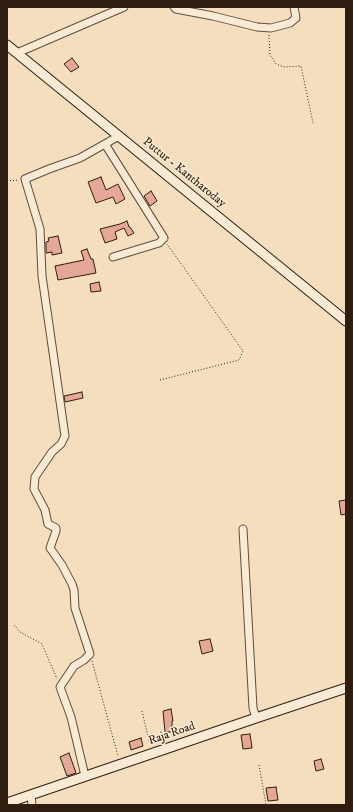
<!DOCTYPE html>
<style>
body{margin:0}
#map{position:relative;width:353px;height:812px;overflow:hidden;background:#f5debd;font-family:"IM FELL DW Pica",serif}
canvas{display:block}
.frame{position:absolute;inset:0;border:8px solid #2f1d10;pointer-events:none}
</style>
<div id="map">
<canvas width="353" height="812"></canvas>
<div class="frame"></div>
</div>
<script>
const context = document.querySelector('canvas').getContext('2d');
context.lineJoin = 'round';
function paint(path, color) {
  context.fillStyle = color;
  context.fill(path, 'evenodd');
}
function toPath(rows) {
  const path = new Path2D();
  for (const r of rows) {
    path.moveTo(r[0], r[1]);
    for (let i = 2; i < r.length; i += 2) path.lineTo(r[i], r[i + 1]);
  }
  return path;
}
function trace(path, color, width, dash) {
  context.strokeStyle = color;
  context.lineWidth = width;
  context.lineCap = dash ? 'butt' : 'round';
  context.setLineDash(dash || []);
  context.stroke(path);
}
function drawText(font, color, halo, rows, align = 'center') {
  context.font = font + ' "IM FELL DW Pica",serif';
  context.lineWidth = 3;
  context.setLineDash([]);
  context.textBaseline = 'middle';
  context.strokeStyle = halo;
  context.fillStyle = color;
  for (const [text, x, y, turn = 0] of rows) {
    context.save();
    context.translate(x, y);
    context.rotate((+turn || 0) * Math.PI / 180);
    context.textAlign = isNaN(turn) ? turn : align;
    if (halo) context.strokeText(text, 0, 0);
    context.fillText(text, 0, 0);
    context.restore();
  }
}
const building = toPath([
 [72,58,79,67,71,72,64,64,72,58],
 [101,177,106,190,118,184,125,199,116,204,113,197,96,203,88,182,101,177],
 [151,191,157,201,150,206,144,196,151,191],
 [127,221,129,227,130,227,134,233,128,236,124,228,115,232,117,239,105,243,100,229,120,224,127,221],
 [58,236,62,253,52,255,52,252,46,253,46,242,49,241,48,238,58,236],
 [87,249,91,259,93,259,96,273,58,280,55,266,84,260,81,251,87,249],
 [99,282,101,291,91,292,90,284,99,282],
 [82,392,83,398,65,402,64,396,82,392],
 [346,500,346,514,341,515,339,501,346,500],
 [210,639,213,651,202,654,199,641,210,639],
 [171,709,173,721,172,721,172,732,165,732,163,711,171,709],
 [250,734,252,748,243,749,241,735,250,734],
 [141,738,143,746,131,750,129,742,141,738],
 [69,753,76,773,67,776,60,757,69,753],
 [321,759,324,769,316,771,314,761,321,759],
 [276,787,278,800,268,801,266,788,276,787]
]);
paint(building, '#e5a797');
trace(building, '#2f1d10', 1);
const street = toPath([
 [174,7,176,9,213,16,257,27,271,28,290,23,296,18,294,7],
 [17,53,124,7],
 [105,144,164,238,159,243,113,257],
 [243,529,253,708,256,718],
 [85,776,71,717,60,687,74,666,84,660,90,654,75,608,74,590,72,584,62,565,50,548,56,531,56,528,48,524,45,510,34,489,35,477,52,452,61,444,65,436,42,276,40,229,25,179,49,169,80,158,119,136],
 [31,795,32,805]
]);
const secondary = toPath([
 [7,45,346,321],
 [7,803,256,718,346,688]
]);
trace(street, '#604d3b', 9);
trace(secondary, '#2f1d10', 11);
trace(toPath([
 [269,35,270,55,276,64,284,67,301,66,313,123],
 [7,181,19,180],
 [160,380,239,360,243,351,167,244],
 [14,625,20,632,42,644,57,679],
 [92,661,118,756],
 [142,711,150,745],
 [259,765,266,805]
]), '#2f1d10', 1, [1, 2]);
trace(street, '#f8ead4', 7);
trace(secondary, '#f8ead4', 9);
drawText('12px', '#2f1d10', '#f8ead4', [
 ["Puttur - Kantharoday",184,173,39],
 ["Raja Road",172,734,-19]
]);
</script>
